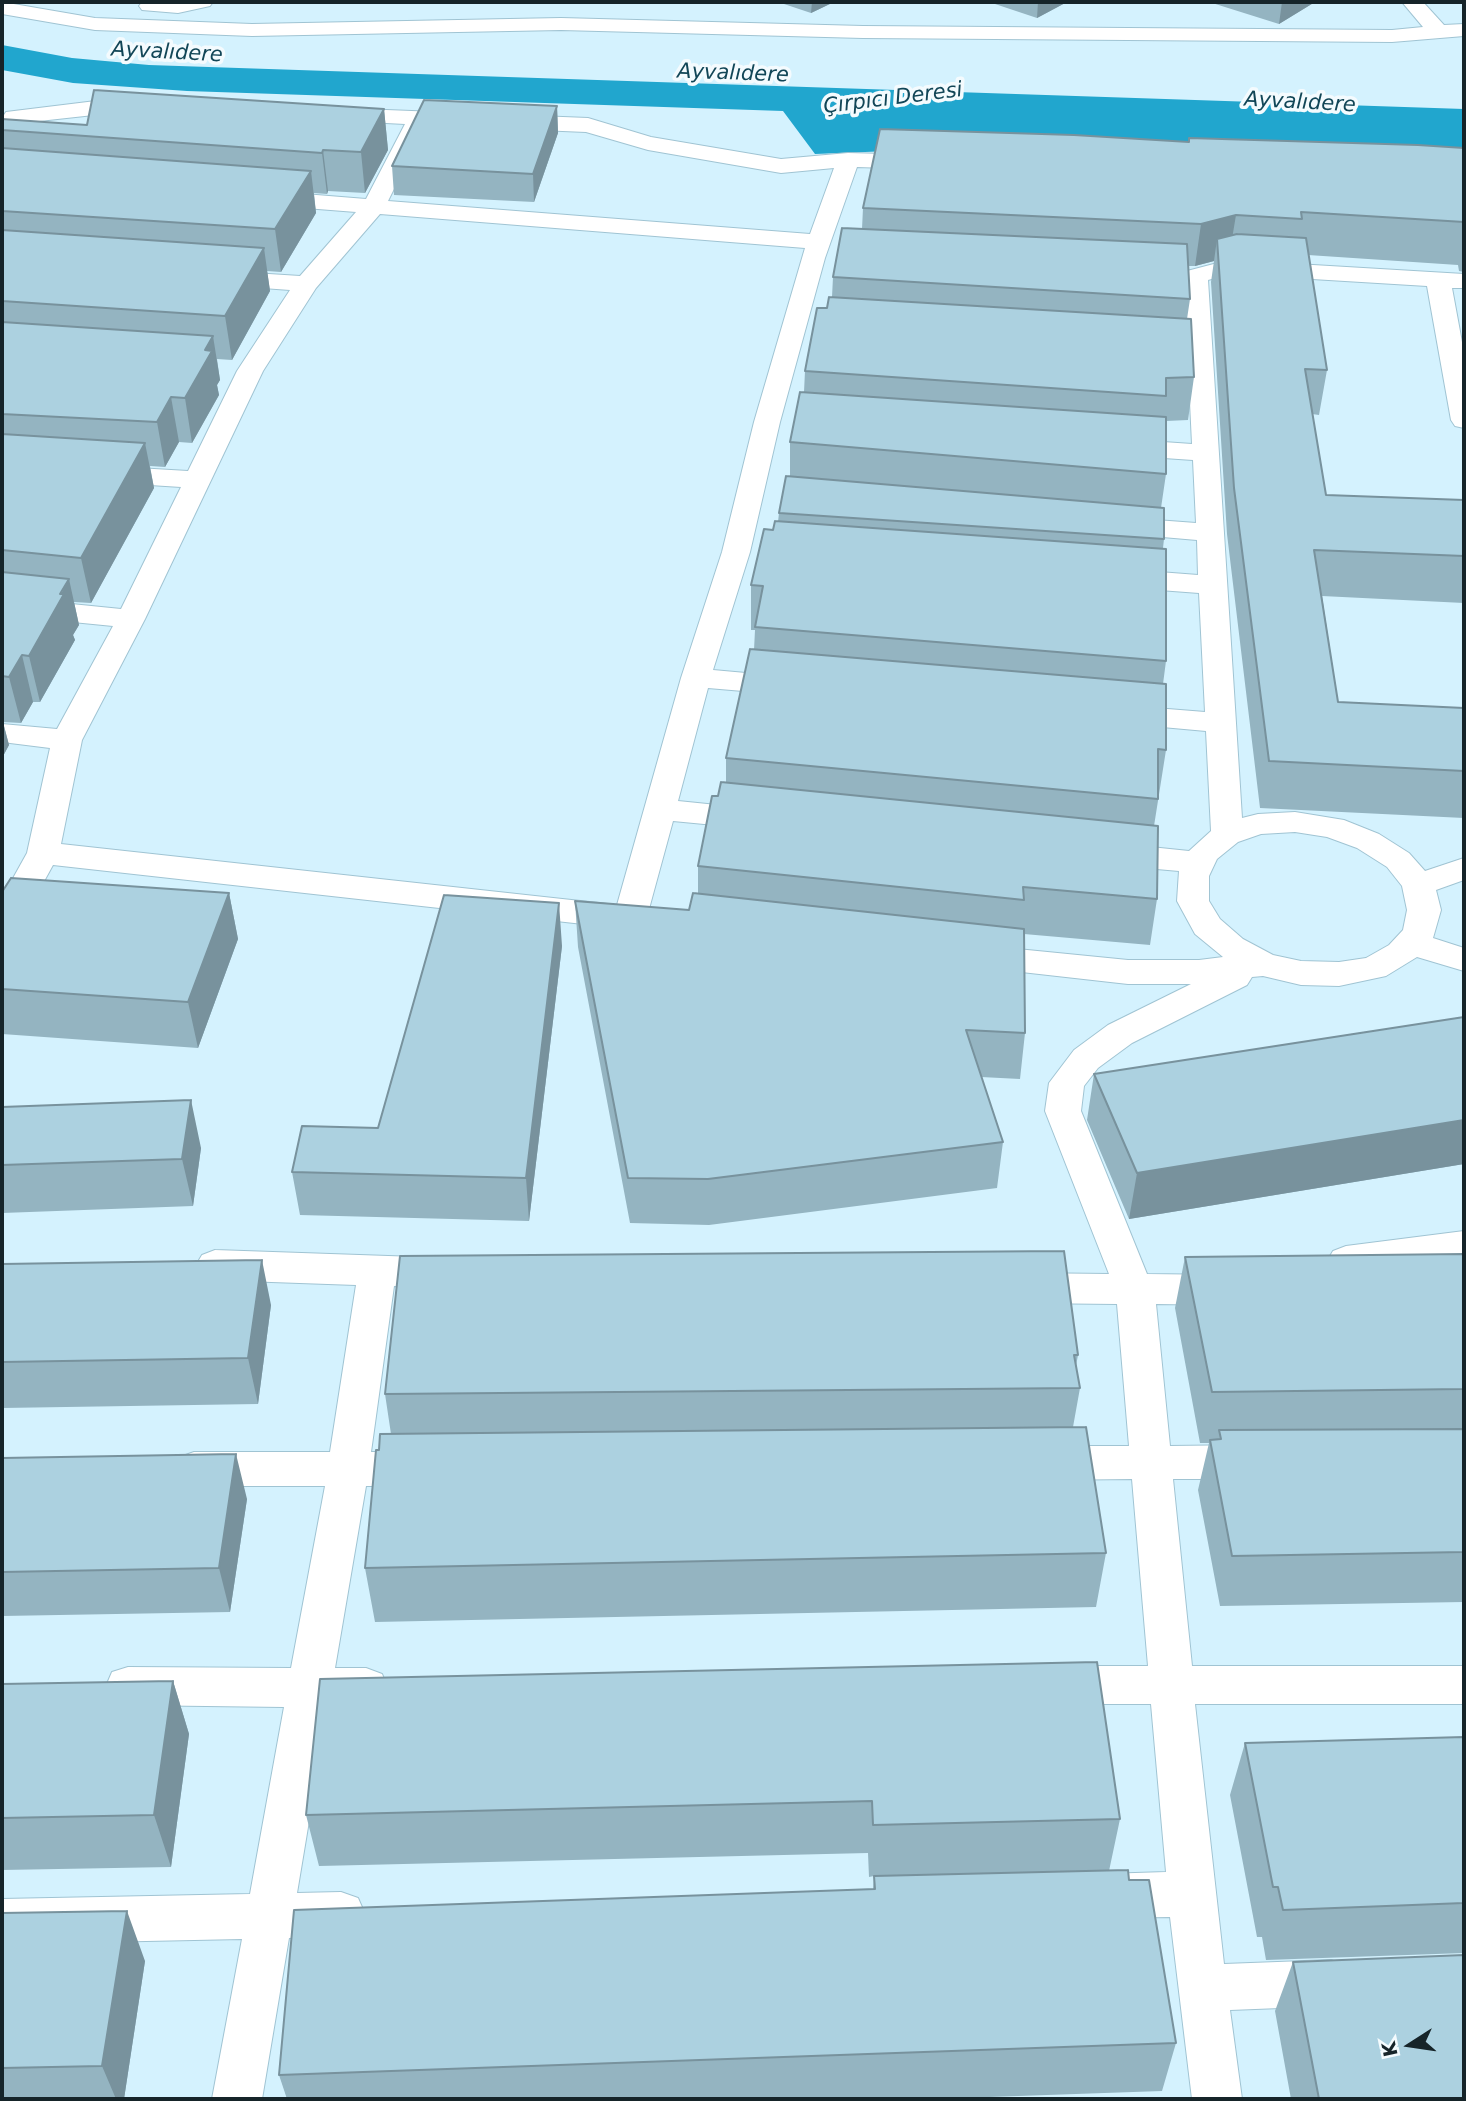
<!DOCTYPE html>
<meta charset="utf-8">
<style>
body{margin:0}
#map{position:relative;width:1466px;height:2101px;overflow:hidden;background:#d4f2fe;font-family:"DejaVu Sans",sans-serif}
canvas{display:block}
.frame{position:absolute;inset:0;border:4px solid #162429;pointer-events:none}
.north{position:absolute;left:1375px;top:2010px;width:70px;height:70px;-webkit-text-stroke:5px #f4fbfe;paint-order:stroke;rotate:258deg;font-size:19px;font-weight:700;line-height:28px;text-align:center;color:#162429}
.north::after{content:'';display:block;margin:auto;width:24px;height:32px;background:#162429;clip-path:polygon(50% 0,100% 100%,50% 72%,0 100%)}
</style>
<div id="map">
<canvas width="1466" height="2101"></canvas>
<div class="frame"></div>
<div class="north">K</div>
</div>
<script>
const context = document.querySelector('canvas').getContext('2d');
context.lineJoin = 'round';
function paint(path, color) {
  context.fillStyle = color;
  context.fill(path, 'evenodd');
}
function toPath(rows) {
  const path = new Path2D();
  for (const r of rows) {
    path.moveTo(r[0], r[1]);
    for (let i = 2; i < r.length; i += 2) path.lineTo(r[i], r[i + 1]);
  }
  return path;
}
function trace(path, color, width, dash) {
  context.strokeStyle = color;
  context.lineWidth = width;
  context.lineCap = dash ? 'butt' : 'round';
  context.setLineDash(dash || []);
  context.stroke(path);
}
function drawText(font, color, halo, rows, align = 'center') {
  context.font = font + ' "DejaVu Sans",sans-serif';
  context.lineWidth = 7;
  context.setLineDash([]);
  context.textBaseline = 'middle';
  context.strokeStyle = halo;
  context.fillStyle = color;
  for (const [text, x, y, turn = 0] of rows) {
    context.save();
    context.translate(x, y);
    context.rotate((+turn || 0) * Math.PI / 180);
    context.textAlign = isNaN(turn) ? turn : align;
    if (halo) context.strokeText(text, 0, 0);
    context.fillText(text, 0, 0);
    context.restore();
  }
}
paint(toPath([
 [2,45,72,58,149,65,1464,109,1464,167,890,151,815,154,783,111,187,91,73,83,2,70]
]), '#21a6ce');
const lane = toPath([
 [2,2,95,18,252,24,561,18,863,26,1392,30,1423,27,1402,2,1423,2,1444,25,1464,24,1464,36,1392,42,863,38,561,30,252,36,95,30,2,14,2,2],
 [142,2,213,2,210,6,178,13,142,10,139,6,142,2],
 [112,99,137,100,145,102,148,107,145,112,137,114,112,113,21,123,10,138,2,140,2,118,6,112,112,99],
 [336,108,588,118,651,137,781,159,848,153,919,155,927,157,930,162,927,167,919,169,857,167,825,258,780,422,750,552,713,670,790,677,801,680,805,686,801,692,790,695,708,688,678,801,756,809,767,812,772,819,767,826,756,829,673,821,649,909,676,914,681,922,676,930,664,933,53,865,14,936,2,939,2,898,27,853,50,748,2,742,2,724,57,729,113,626,2,615,2,597,121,609,181,487,103,482,93,480,90,474,93,468,103,466,188,471,237,371,290,290,222,285,213,283,210,278,213,273,222,271,300,276,356,212,267,205,259,203,255,198,259,193,267,191,366,199,405,124,328,120,325,115,328,110,336,108],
 [422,125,586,132,648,150,781,173,834,168,810,234,388,201,424,128,422,125],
 [380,214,805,248,754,422,722,552,681,678,617,905,61,844,82,740,145,619,263,371,316,288,380,214],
 [1229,260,1464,274,1464,288,1452,288,1464,353,1464,428,1455,426,1451,420,1427,286,1230,274,1208,280,1242,818,1258,814,1295,812,1344,820,1379,834,1409,853,1425,871,1464,858,1464,880,1436,890,1441,910,1433,938,1464,948,1464,971,1417,957,1386,976,1339,986,1301,985,1263,976,1252,977,1247,985,1132,1043,1098,1068,1084,1086,1081,1111,1147,1274,1226,1275,1240,1279,1245,1290,1240,1301,1226,1305,1156,1304,1170,1446,1251,1445,1265,1450,1271,1462,1265,1474,1251,1479,1173,1479,1192,1666,1464,1666,1464,1704,1195,1704,1224,1964,1331,1960,1348,1966,1355,1983,1348,2000,1331,2006,1230,2010,1242,2099,1192,2099,1170,1917,1104,1918,1087,1912,1081,1896,1087,1880,1104,1874,1166,1872,1151,1704,1052,1704,1036,1699,1030,1685,1036,1671,1052,1666,1148,1666,1132,1479,1044,1480,1030,1475,1024,1463,1030,1451,1044,1446,1129,1446,1117,1304,1023,1303,1009,1298,1004,1288,1009,1278,1023,1273,1109,1274,1045,1111,1049,1083,1074,1050,1108,1025,1191,984,1128,984,977,967,965,964,960,956,965,948,977,945,1128,960,1199,960,1223,957,1195,934,1177,901,1179,871,1112,865,1101,861,1096,854,1101,847,1112,843,1189,851,1211,831,1206,731,1118,723,1107,721,1103,714,1107,707,1118,705,1205,712,1199,593,1120,587,1110,584,1106,578,1110,572,1120,569,1198,575,1197,540,1116,533,1106,531,1102,525,1106,519,1116,517,1196,523,1193,460,1120,455,1111,453,1107,447,1111,441,1120,439,1192,444,1184,276,1187,271,1229,260],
 [1295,832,1327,837,1357,848,1387,867,1402,886,1407,910,1403,930,1389,945,1366,958,1339,962,1301,961,1273,955,1243,939,1220,919,1209,901,1209,876,1217,859,1238,842,1261,834,1295,832],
 [1464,1231,1464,1259,1346,1276,1333,1271,1327,1261,1333,1251,1346,1246,1464,1231],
 [215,1250,446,1258,459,1263,465,1273,459,1283,446,1288,394,1286,371,1452,421,1452,435,1457,441,1469,435,1481,421,1486,366,1486,335,1668,366,1668,382,1674,388,1688,382,1702,366,1708,328,1707,297,1893,341,1892,358,1898,365,1914,358,1930,341,1936,289,1938,262,2099,212,2099,242,1939,2,1944,2,1899,250,1894,284,1707,128,1705,112,1700,106,1686,112,1672,128,1667,291,1668,325,1486,194,1486,180,1481,174,1469,180,1457,194,1452,330,1452,356,1285,215,1280,202,1275,196,1265,202,1255,215,1250]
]);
trace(lane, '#a0c4d3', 2);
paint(lane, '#fff');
paint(toPath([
 [778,2,834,2,811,13],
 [989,2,1067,2,1037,18],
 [1209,2,1315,2,1279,24],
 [557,106,558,133,534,202,394,195,392,166],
 [384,109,388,150,365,193,328,191,327,194,314,193,316,213,281,272,267,271,270,291,232,360,217,359,220,380,217,385,219,395,192,443,179,442,165,467,150,466,154,488,91,603,74,602,79,625,73,635,75,640,40,702,33,702,21,723,3,722,9,745,2,758,2,119,87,125],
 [1189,142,1464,148,1464,272,1459,271,1458,265,1308,255,1327,370,1319,415,1312,414,1326,495,1464,500,1464,603,1322,596,1338,702,1464,708,1464,818,1260,808,1227,534,1211,282,1214,261,1195,266,1188,266,1190,299,1187,319,1194,377,1188,420,1166,421,1166,474,1161,508,1164,539,1163,548,1166,661,1163,684,1166,750,1154,826,1157,899,1150,945,1024,934,1025,1033,1020,1079,981,1077,1003,1142,997,1188,709,1225,630,1223,578,947,575,901,689,910,698,893,698,866,718,796,726,783,726,758,754,650,755,630,751,630,751,585,773,530,778,522,779,513,790,476,790,442,804,392,805,371,827,308,832,297,833,277,862,229,863,208],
 [2,892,229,893,238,939,198,1048,2,1034],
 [562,946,529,1221,300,1215,292,1172,378,1128],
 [1464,1017,1464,1164,1129,1219,1087,1120,1094,1074],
 [2,1107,201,1148,193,1206,2,1213],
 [1464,1254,1464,1602,1220,1606,1198,1490,1209,1443,1200,1443,1175,1308,1185,1257],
 [2,1264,271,1305,258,1404,2,1408],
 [1078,1355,1076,1366,1080,1388,1073,1427,1106,1553,1096,1607,375,1622,365,1568,379,1450,391,1434,385,1394],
 [2,1458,247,1499,230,1612,2,1616],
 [320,1679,1120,1819,1109,1871,1129,1880,1176,2043,1162,2091,932,2099,287,2099,279,2075,873,1889,874,1876,869,1877,868,1853,319,1866,306,1815],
 [173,1681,189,1734,171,1867,2,1870,2,1684],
 [1464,1737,1464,1953,1266,1960,1262,1937,1257,1937,1230,1795,1245,1743],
 [2,1913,145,1961,124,2099,2,2099],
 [1293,1962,1464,2099,1291,2099,1275,2011]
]), '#94b4c1');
paint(toPath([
 [812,2,834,2,811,13],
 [1038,2,1067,2,1037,18],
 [1282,2,1315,2,1279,24],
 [557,106,558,133,534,202,533,174],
 [384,109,388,150,365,193,361,152],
 [323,150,328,191,327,194,322,153],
 [311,171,316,213,281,272,275,229],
 [1236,215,1229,257,1217,239,1214,261,1195,266,1201,224],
 [264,248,270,291,232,360,225,316],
 [213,336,220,380,217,385,219,395,192,443,185,398,205,350],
 [171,397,179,442,165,467,157,422],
 [145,443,154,488,91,603,81,558],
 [69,579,79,625,73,635,75,640,40,702,29,656],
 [22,655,33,702,21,723,9,677],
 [2,719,9,745,2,758],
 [229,893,238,939,198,1048,188,1002],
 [559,903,562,946,529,1221,526,1178],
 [191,1100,201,1148,193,1206,182,1159],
 [1464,1120,1464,1164,1129,1219,1137,1173],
 [262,1260,271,1305,258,1404,248,1358],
 [236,1454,247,1499,230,1612,219,1568],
 [173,1681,189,1734,171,1867,154,1815],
 [127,1911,145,1961,124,2099,116,2099,102,2066]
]), '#78929d');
const building = toPath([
 [94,90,384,109,361,152,323,150,322,153,2,130,2,119,87,125,94,90],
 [424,100,557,106,533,174,392,166,424,100],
 [880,129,1074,135,1189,142,1189,138,1418,145,1464,148,1464,222,1301,212,1302,219,1236,215,1201,224,863,208,880,129],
 [2,148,311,171,275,229,2,211,2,148],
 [842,228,1187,244,1190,299,833,277,842,228],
 [2,230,264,248,225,316,2,301,2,230],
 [1237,234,1306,238,1327,370,1305,369,1326,495,1464,500,1464,556,1314,550,1338,702,1464,708,1464,771,1269,761,1234,488,1217,239,1237,234],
 [829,297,1191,319,1194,377,1166,378,1166,396,805,371,817,308,827,308,829,297],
 [2,322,213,336,205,350,212,351,185,398,171,397,157,422,2,414,2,322],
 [800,392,1166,417,1166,474,790,442,800,392],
 [2,434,145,443,81,558,2,550,2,434],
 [786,476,1164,508,1164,539,779,513,786,476],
 [775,521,1166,549,1166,661,755,627,763,586,751,585,764,529,773,530,775,521],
 [2,572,69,579,60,594,64,594,29,656,22,655,9,677,2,676,2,572],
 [750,649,1166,684,1166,750,1158,749,1158,799,726,758,750,649],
 [721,782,1158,826,1157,899,1023,887,1024,900,698,866,712,796,718,796,721,782],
 [11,878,229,893,188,1002,2,989,2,892,11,878],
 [693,893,1024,929,1025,1033,966,1030,1003,1142,708,1179,628,1178,575,901,689,910,693,893],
 [444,895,559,903,526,1178,292,1172,302,1126,378,1128,444,895],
 [1464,1017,1464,1120,1137,1173,1094,1074,1464,1017],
 [191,1100,182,1159,2,1165,2,1107,191,1100],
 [1064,1251,1078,1355,1074,1355,1080,1388,385,1394,400,1256,1064,1251],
 [1464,1254,1464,1389,1212,1392,1185,1257,1464,1254],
 [262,1260,248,1358,2,1362,2,1264,262,1260],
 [1086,1427,1106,1553,365,1568,376,1450,379,1450,380,1434,1086,1427],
 [1464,1429,1464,1552,1232,1556,1210,1440,1221,1439,1219,1430,1464,1429],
 [236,1454,219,1568,2,1572,2,1458,236,1454],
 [1097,1662,1120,1819,873,1825,872,1801,306,1815,320,1679,1097,1662],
 [173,1681,154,1815,2,1818,2,1684,173,1681],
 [1464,1737,1464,1903,1283,1910,1278,1887,1273,1887,1245,1743,1464,1737],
 [1128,1870,1129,1880,1149,1880,1176,2043,279,2075,294,1910,875,1889,874,1876,1128,1870],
 [127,1911,102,2066,2,2068,2,1913,127,1911],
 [1464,1955,1464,2099,1319,2099,1293,1962,1464,1955]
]);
paint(building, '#acd1e0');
trace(building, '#78929d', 2);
drawText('italic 21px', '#124657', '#f4fbfe', [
 ["Ayvalıdere",167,53,3],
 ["Ayvalıdere",733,74,2],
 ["Çırpıcı Deresi",893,99,-7],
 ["Ayvalıdere",1300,103,3]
]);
</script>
